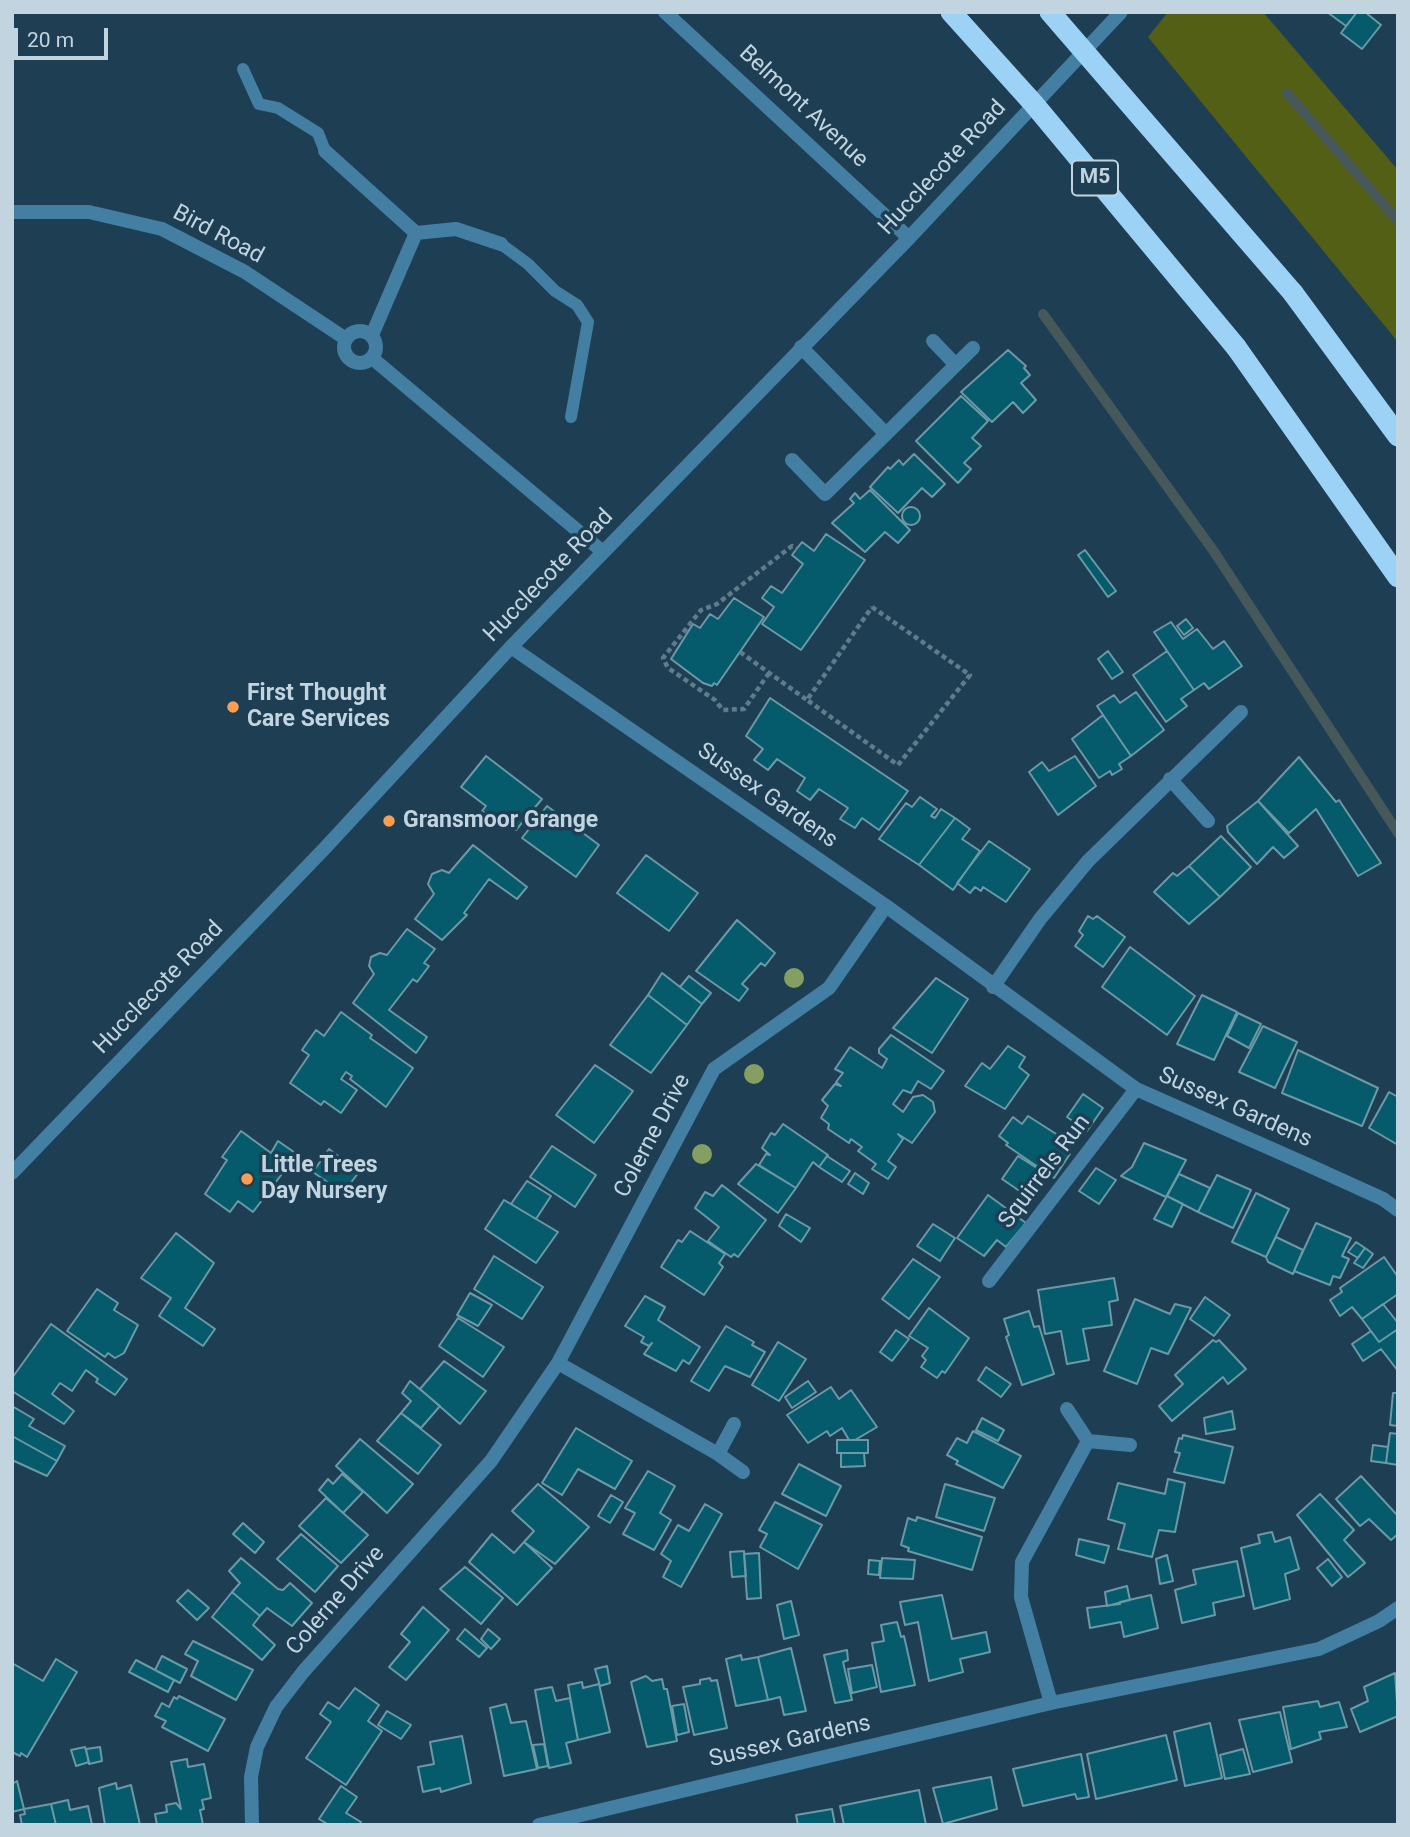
<!DOCTYPE html>
<style>
body{margin:0}
#map{position:relative;width:1410px;height:1837px;overflow:hidden;background:#1e3f53;font-family:Roboto,sans-serif}
canvas{display:block}
.frame{position:absolute;inset:0;border:14px solid #c2d4e0;pointer-events:none}
.scale{position:absolute;left:14px;top:28px;width:94px;height:32px;box-sizing:border-box;border:4px solid #c2d4e0;border-top:0;padding-left:9px;font-size:21px;line-height:24px;white-space:nowrap;color:#c2d4e0;-webkit-text-stroke:5px #1e3f53;paint-order:stroke}
</style>
<div id="map">
<canvas width="1410" height="1837"></canvas>
<div class="frame"></div>
<div class="scale">20 m</div>
</div>
<script>
const context = document.querySelector('canvas').getContext('2d');
context.lineJoin = 'round';
function paint(path, color) {
  context.fillStyle = color;
  context.fill(path, 'evenodd');
}
function toPath(rows) {
  const path = new Path2D();
  for (const r of rows) {
    if (r.length === 3) {
      path.moveTo(r[0] + r[2], r[1]);
      path.arc(r[0], r[1], r[2], 0, 2 * Math.PI);
      continue;
    }
    path.moveTo(r[0], r[1]);
    for (let i = 2; i < r.length; i += 2) path.lineTo(r[i], r[i + 1]);
  }
  return path;
}
function trace(path, color, width, dash) {
  context.strokeStyle = color;
  context.lineWidth = width;
  context.lineCap = dash ? 'butt' : 'round';
  context.setLineDash(dash || []);
  context.stroke(path);
}
function drawText(font, color, halo, rows, align = 'center') {
  context.font = font + ' Roboto,sans-serif';
  context.lineWidth = 7;
  context.setLineDash([]);
  context.textBaseline = 'middle';
  context.strokeStyle = halo;
  context.fillStyle = color;
  for (const [text, x, y, turn = 0] of rows) {
    context.save();
    context.translate(x, y);
    context.rotate((+turn || 0) * Math.PI / 180);
    context.textAlign = isNaN(turn) ? turn : align;
    if (halo) context.strokeText(text, 0, 0);
    context.fillText(text, 0, 0);
    context.restore();
  }
}
paint(toPath([
 [1168,12,1263,12,1398,170,1398,342,1148,37]
]), '#545f16');
trace(toPath([
 [1287,93,1398,221],
 [1043,314,1215,553,1398,833]
]), '#465859', 10);
const building = toPath([
 [1327,12,1357,12,1346,26,1327,12],
 [1357,12,1365,12,1381,25,1362,49,1341,33,1357,12],
 [1008,350,1026,366,1024,368,1030,375,1021,383,1036,400,1023,413,1013,402,992,422,961,392,1008,350],
 [961,396,988,421,972,438,981,446,964,463,971,469,958,483,916,441,961,396],
 [914,454,945,484,932,497,922,488,898,513,870,487,888,467,890,469,899,460,903,465,914,454],
 [870,490,910,530,898,543,885,532,865,552,832,523,854,503,850,499,855,493,860,499,870,490],
 [911,516,9],
 [826,534,865,560,801,650,762,624,774,607,762,598,771,586,782,593,803,564,792,555,802,542,814,551,826,534],
 [1085,550,1116,591,1108,597,1078,555,1085,550],
 [734,598,764,617,717,685,714,683,712,686,703,683,671,659,693,624,700,628,710,614,718,619,734,598],
 [1186,619,1193,628,1184,635,1177,626,1186,619],
 [1171,622,1183,639,1197,629,1213,649,1224,641,1242,666,1209,689,1204,683,1194,690,1154,632,1171,622],
 [1108,651,1123,672,1112,679,1098,659,1108,651],
 [1167,651,1194,690,1181,699,1187,706,1166,722,1133,675,1167,651],
 [1136,692,1164,730,1131,756,1097,706,1114,695,1120,703,1136,692],
 [770,698,908,791,879,830,862,818,855,828,840,819,848,808,819,789,810,800,797,791,805,778,777,759,768,770,754,760,763,749,746,736,770,698],
 [1103,715,1131,756,1119,764,1122,769,1112,775,1110,771,1099,778,1072,739,1103,715],
 [486,756,542,799,516,830,501,816,496,820,482,811,486,806,461,787,486,756],
 [1075,756,1096,786,1058,815,1029,772,1042,762,1049,771,1075,756],
 [1299,757,1336,802,1339,800,1381,863,1358,876,1316,809,1289,833,1258,801,1299,757],
 [920,797,937,809,931,816,935,818,941,809,955,818,919,865,879,839,906,803,912,807,920,797],
 [1258,801,1298,846,1284,858,1273,847,1257,864,1228,832,1227,826,1258,801],
 [547,806,599,845,576,877,522,838,547,806],
 [955,818,970,829,962,839,980,851,953,890,919,865,955,818],
 [1221,836,1251,867,1220,897,1189,866,1221,836],
 [989,841,1030,869,1006,902,983,887,981,891,975,887,970,893,957,883,989,841],
 [473,845,527,887,517,899,489,879,464,913,467,915,442,940,415,919,434,894,428,884,432,874,442,870,449,873,473,845],
 [646,855,698,893,669,931,617,893,646,855],
 [1189,866,1220,897,1189,924,1154,892,1173,873,1177,876,1189,866],
 [1088,916,1093,919,1097,916,1125,937,1103,967,1075,946,1083,935,1079,931,1088,916],
 [737,920,775,953,765,966,761,963,742,984,748,989,739,1001,696,971,737,920],
 [407,929,435,949,424,963,429,966,417,982,413,979,389,1010,427,1037,416,1053,353,1003,374,974,369,966,371,957,380,953,387,955,407,929],
 [1130,947,1195,996,1167,1035,1102,987,1130,947],
 [662,973,702,1004,687,1025,648,995,662,973],
 [689,976,711,993,702,1004,680,987,689,976],
 [936,978,968,999,932,1053,893,1028,936,978],
 [648,995,687,1025,651,1073,610,1045,648,995],
 [1202,995,1237,1012,1214,1060,1177,1044,1202,995],
 [341,1012,372,1035,370,1038,413,1068,386,1107,350,1079,352,1076,346,1072,341,1079,357,1090,341,1113,324,1101,321,1105,290,1083,309,1055,302,1050,316,1030,324,1036,341,1012],
 [1238,1013,1261,1024,1249,1048,1227,1036,1238,1013],
 [1263,1026,1297,1042,1275,1088,1239,1072,1263,1026],
 [891,1035,944,1071,931,1089,918,1081,911,1093,903,1090,893,1104,903,1112,913,1097,923,1095,933,1102,935,1112,912,1143,898,1134,903,1139,888,1161,896,1167,888,1179,872,1169,876,1164,858,1151,862,1147,851,1139,849,1143,828,1129,829,1124,821,1118,828,1106,822,1100,835,1084,841,1086,836,1082,843,1073,835,1069,850,1047,882,1068,887,1059,879,1053,879,1049,891,1035],
 [1008,1046,1025,1057,1019,1067,1029,1075,1005,1109,965,1086,982,1063,990,1069,1008,1046],
 [1298,1050,1378,1088,1362,1126,1282,1093,1298,1050],
 [595,1065,633,1091,594,1143,556,1115,595,1065],
 [1389,1092,1398,1097,1398,1145,1369,1128,1389,1092],
 [1083,1094,1103,1108,1087,1131,1067,1117,1083,1094],
 [1028,1116,1064,1139,1059,1146,1070,1154,1054,1178,1006,1145,1008,1143,999,1136,1013,1117,1022,1124,1028,1116],
 [783,1124,828,1155,819,1167,813,1162,796,1188,759,1165,766,1154,770,1155,762,1148,771,1133,775,1135,783,1124],
 [241,1131,271,1153,278,1141,304,1159,294,1171,288,1166,253,1212,238,1201,230,1212,205,1194,227,1160,222,1157,241,1131],
 [1144,1143,1186,1160,1166,1197,1121,1176,1132,1167,1144,1143],
 [552,1146,596,1175,575,1207,530,1177,552,1146],
 [329,1149,359,1172,343,1193,313,1172,329,1149],
 [827,1156,850,1171,842,1182,819,1167,827,1156],
 [1018,1156,1040,1170,1024,1194,1002,1179,1018,1156],
 [756,1164,796,1188,778,1213,738,1184,756,1164],
 [1096,1168,1116,1180,1099,1204,1079,1191,1096,1168],
 [855,1173,869,1183,863,1194,848,1184,855,1173],
 [1179,1174,1210,1188,1198,1212,1167,1196,1179,1174],
 [1217,1175,1251,1190,1233,1228,1198,1212,1217,1175],
 [527,1181,551,1196,536,1219,511,1204,527,1181],
 [722,1185,766,1220,738,1257,734,1254,731,1257,708,1241,719,1227,695,1208,705,1192,713,1196,722,1185],
 [1256,1193,1289,1209,1266,1257,1232,1242,1256,1193],
 [988,1195,1026,1223,1006,1247,997,1240,984,1256,957,1238,988,1195],
 [1167,1196,1183,1204,1172,1227,1154,1219,1167,1196],
 [504,1200,558,1232,536,1263,485,1229,504,1200],
 [786,1214,810,1228,801,1242,779,1226,786,1214],
 [1316,1223,1351,1238,1342,1256,1349,1259,1340,1278,1333,1276,1330,1285,1294,1271,1316,1223],
 [933,1224,955,1238,940,1261,917,1246,933,1224],
 [690,1231,725,1254,719,1263,723,1267,704,1295,661,1267,678,1240,682,1242,690,1231],
 [176,1233,214,1263,185,1308,215,1329,203,1346,159,1316,171,1298,141,1278,176,1233],
 [1276,1237,1303,1250,1293,1274,1268,1262,1266,1257,1276,1237],
 [1356,1242,1365,1248,1358,1258,1348,1252,1356,1242],
 [1365,1248,1373,1254,1363,1268,1354,1263,1365,1248],
 [494,1256,543,1287,522,1319,474,1289,494,1256],
 [1384,1257,1398,1277,1398,1294,1362,1319,1352,1307,1340,1316,1330,1300,1342,1292,1340,1288,1384,1257],
 [913,1259,940,1277,909,1319,882,1299,913,1259],
 [1114,1278,1118,1300,1109,1302,1112,1325,1083,1329,1089,1360,1067,1364,1061,1331,1045,1334,1038,1290,1114,1278],
 [97,1289,118,1303,114,1310,138,1325,124,1353,115,1358,108,1353,105,1357,67,1331,97,1289],
 [470,1293,492,1305,478,1326,457,1315,470,1293],
 [645,1296,665,1307,658,1320,700,1347,689,1364,683,1360,676,1371,644,1354,652,1343,649,1346,641,1342,644,1337,625,1326,645,1296],
 [1205,1297,1230,1315,1214,1336,1190,1319,1205,1297],
 [1135,1299,1170,1314,1175,1304,1191,1308,1168,1354,1151,1348,1137,1384,1104,1371,1135,1299],
 [1383,1304,1398,1323,1398,1329,1379,1342,1362,1319,1383,1304],
 [929,1308,969,1338,945,1373,942,1371,937,1378,921,1367,926,1360,922,1356,928,1348,909,1336,929,1308],
 [1029,1311,1034,1327,1039,1326,1054,1374,1022,1385,1006,1337,1009,1335,1004,1319,1029,1311],
 [458,1318,504,1347,483,1377,439,1346,458,1318],
 [51,1324,127,1379,115,1395,96,1382,98,1379,86,1370,72,1391,60,1383,52,1394,74,1411,64,1424,12,1391,12,1378,51,1324],
 [726,1326,754,1342,752,1345,765,1352,750,1377,725,1366,709,1391,691,1381,726,1326],
 [1398,1329,1398,1371,1381,1349,1363,1361,1352,1344,1371,1331,1379,1342,1398,1329],
 [896,1330,909,1339,892,1361,880,1352,896,1330],
 [1213,1340,1216,1342,1219,1340,1246,1369,1228,1384,1223,1377,1172,1421,1159,1406,1183,1384,1175,1375,1213,1340],
 [778,1342,806,1359,779,1401,752,1385,778,1342],
 [444,1361,486,1391,460,1424,420,1389,444,1361],
 [986,1367,1011,1384,1001,1397,978,1380,986,1367],
 [410,1381,440,1406,421,1428,401,1413,411,1401,402,1393,410,1381],
 [808,1381,816,1392,792,1408,785,1397,808,1381],
 [831,1387,839,1399,851,1390,877,1427,855,1440,849,1440,842,1428,830,1436,827,1431,808,1443,787,1415,831,1387],
 [1393,1393,1398,1393,1398,1426,1390,1425,1393,1393],
 [12,1406,34,1419,29,1426,65,1446,57,1461,12,1436,12,1406],
 [1232,1411,1235,1429,1206,1434,1204,1418,1232,1411],
 [401,1413,441,1445,418,1474,377,1441,401,1413],
 [982,1418,1004,1430,998,1441,976,1430,982,1418],
 [576,1428,632,1461,615,1489,578,1469,562,1495,542,1483,576,1428],
 [973,1431,1021,1456,1003,1488,956,1464,958,1461,947,1455,957,1438,967,1443,973,1431],
 [1390,1433,1398,1434,1398,1465,1386,1463,1390,1433],
 [1183,1435,1233,1447,1224,1483,1174,1472,1180,1453,1175,1452,1179,1438,1182,1439,1183,1435],
 [12,1436,57,1461,47,1476,12,1460,12,1436],
 [360,1439,413,1484,387,1513,336,1466,360,1439],
 [837,1440,868,1440,868,1453,837,1453,837,1440],
 [1373,1445,1388,1447,1386,1463,1371,1461,1373,1445],
 [841,1453,864,1453,865,1466,841,1467,841,1453],
 [799,1464,841,1486,826,1516,782,1494,799,1464],
 [648,1471,675,1486,660,1513,671,1520,654,1550,623,1534,635,1513,625,1508,648,1471],
 [342,1474,363,1492,343,1513,319,1490,328,1479,333,1484,342,1474],
 [1361,1476,1398,1516,1398,1534,1391,1540,1369,1519,1360,1526,1336,1499,1361,1476],
 [1168,1479,1185,1483,1175,1532,1159,1530,1152,1557,1118,1549,1125,1524,1108,1519,1118,1483,1165,1494,1168,1479],
 [538,1484,589,1527,555,1564,524,1542,534,1531,512,1511,538,1484],
 [945,1484,995,1498,984,1531,936,1517,945,1484],
 [1320,1494,1354,1530,1344,1540,1365,1563,1348,1577,1297,1515,1320,1494],
 [611,1495,623,1502,610,1523,598,1516,611,1495],
 [326,1498,368,1535,341,1563,299,1526,326,1498],
 [775,1502,822,1525,798,1569,760,1547,767,1534,759,1530,775,1502],
 [705,1504,722,1514,681,1587,663,1577,671,1561,661,1554,678,1525,689,1531,705,1504],
 [917,1517,982,1537,972,1570,908,1551,909,1548,901,1545,908,1518,916,1521,917,1517],
 [243,1523,264,1542,255,1553,233,1534,243,1523],
 [1272,1532,1275,1542,1290,1537,1299,1569,1285,1574,1290,1599,1254,1609,1241,1548,1260,1543,1258,1535,1272,1532],
 [301,1534,338,1566,315,1592,277,1559,301,1534],
 [492,1534,514,1553,524,1542,552,1568,517,1605,469,1562,492,1534],
 [1079,1539,1109,1546,1104,1563,1076,1555,1079,1539],
 [744,1551,746,1576,732,1577,730,1552,744,1551],
 [759,1553,761,1598,747,1599,744,1554,759,1553],
 [1167,1555,1173,1581,1160,1584,1156,1559,1167,1555],
 [241,1558,278,1589,283,1590,290,1583,312,1603,292,1626,267,1608,260,1616,232,1592,240,1583,229,1571,241,1558],
 [882,1558,915,1560,913,1579,880,1578,882,1558],
 [1328,1559,1342,1577,1332,1586,1317,1568,1328,1559],
 [869,1560,880,1561,879,1575,868,1574,869,1560],
 [1237,1561,1244,1596,1213,1603,1215,1615,1182,1623,1175,1590,1196,1584,1193,1570,1237,1561],
 [465,1567,503,1598,481,1624,440,1589,465,1567],
 [1127,1586,1130,1600,1107,1606,1105,1592,1127,1586],
 [188,1590,209,1608,197,1620,177,1601,188,1590],
 [232,1592,260,1616,253,1625,275,1645,262,1660,212,1617,232,1592],
 [942,1595,952,1639,986,1632,990,1652,960,1659,963,1672,929,1681,918,1622,905,1625,900,1602,942,1595],
 [1151,1595,1158,1628,1124,1637,1121,1622,1090,1628,1087,1608,1120,1604,1120,1602,1151,1595],
 [791,1601,799,1635,784,1639,777,1605,791,1601],
 [423,1607,449,1630,406,1680,389,1667,410,1642,401,1634,423,1607],
 [897,1622,901,1637,904,1636,915,1685,881,1692,872,1643,884,1641,881,1625,897,1622],
 [465,1629,487,1648,479,1657,457,1639,465,1629],
 [488,1629,500,1639,491,1649,481,1639,488,1629],
 [193,1641,253,1670,236,1700,191,1676,198,1661,185,1654,193,1641],
 [791,1648,806,1711,784,1715,780,1697,768,1700,758,1657,791,1648],
 [847,1650,848,1660,843,1662,852,1700,835,1703,824,1655,847,1650],
 [741,1655,742,1660,758,1657,768,1700,736,1706,726,1659,741,1655],
 [162,1656,187,1669,180,1683,155,1670,162,1656],
 [56,1659,77,1672,27,1757,21,1753,20,1756,12,1752,12,1663,43,1681,56,1659],
 [136,1660,174,1680,168,1692,129,1672,136,1660],
 [872,1665,877,1687,852,1693,848,1669,872,1665],
 [607,1666,610,1683,600,1686,595,1669,607,1666],
 [1395,1673,1398,1716,1360,1732,1351,1709,1368,1701,1364,1687,1395,1673],
 [646,1676,652,1681,662,1679,664,1689,667,1689,677,1741,647,1747,631,1682,646,1676],
 [710,1678,711,1681,717,1680,727,1728,694,1735,683,1687,700,1684,700,1680,710,1678],
 [582,1682,583,1688,599,1684,610,1732,578,1740,568,1685,582,1682],
 [552,1687,556,1701,570,1698,578,1740,566,1743,571,1763,549,1768,535,1690,552,1687],
 [355,1688,379,1705,368,1721,382,1731,346,1785,306,1758,331,1722,320,1714,328,1702,339,1709,355,1688],
 [179,1696,225,1719,208,1751,162,1727,166,1721,155,1716,162,1703,169,1707,174,1697,177,1699,179,1696],
 [1318,1701,1320,1707,1339,1702,1347,1727,1319,1732,1321,1739,1291,1749,1283,1707,1318,1701],
 [506,1704,511,1723,526,1721,537,1769,504,1776,490,1708,506,1704],
 [684,1704,689,1732,677,1735,672,1706,684,1704],
 [387,1711,411,1725,401,1739,378,1725,387,1711],
 [1280,1712,1292,1762,1253,1772,1239,1720,1280,1712],
 [1210,1723,1222,1778,1185,1786,1174,1732,1210,1723],
 [1166,1735,1177,1780,1096,1799,1087,1754,1166,1735],
 [462,1736,471,1783,441,1792,440,1788,423,1792,418,1767,434,1764,430,1742,462,1736],
 [544,1744,548,1766,538,1768,533,1745,544,1744],
 [85,1747,89,1762,76,1766,71,1750,85,1747],
 [100,1747,102,1761,89,1764,86,1749,100,1747],
 [1243,1749,1250,1774,1225,1779,1220,1755,1243,1749],
 [1081,1754,1089,1797,1077,1799,1075,1794,1023,1806,1013,1769,1081,1754],
 [187,1759,188,1767,204,1764,211,1798,202,1800,204,1809,200,1810,203,1825,157,1825,155,1814,167,1812,166,1805,176,1803,181,1809,171,1762,187,1759],
 [991,1777,997,1809,943,1824,933,1788,991,1777],
 [17,1781,24,1809,12,1812,12,1784,17,1781],
 [116,1783,117,1789,131,1785,140,1825,105,1825,99,1788,116,1783],
 [341,1786,357,1797,346,1813,361,1822,359,1825,329,1825,319,1819,341,1786],
 [919,1790,926,1825,844,1825,840,1806,919,1790],
 [68,1800,70,1810,88,1806,92,1825,56,1825,51,1804,68,1800],
 [51,1804,56,1825,22,1825,20,1815,25,1814,24,1809,51,1804],
 [832,1809,835,1825,798,1825,796,1815,832,1809]
]);
paint(building, '#055a6b');
trace(building, '#6c99a6', 2);
trace(toPath([
 [872,607,970,675,898,765,807,700,872,607],
 [740,652,807,700],
 [769,673,744,709,723,710,715,700,668,668,663,658,701,610,717,604,792,546,797,549]
]), '#607b8b', 4.5, [5, 3.5]);
trace(toPath([
 [243,69,259,104,278,108,318,133,325,151],
 [501,244,528,264,555,291,577,305,588,322,571,417]
]), '#437fa3', 12);
trace(toPath([
 [665,12,909,238],
 [325,151,416,233],
 [12,212,89,212,162,229,245,272,346,339],
 [360,347,16],
 [372,335,416,233,456,229,501,244],
 [933,341,956,365],
 [801,347,886,434,973,348],
 [372,358,603,552],
 [792,460,825,494,886,434],
 [511,647,886,906,1136,1089,1308,1165,1383,1199,1398,1210],
 [1170,779,1208,821],
 [993,987,1040,919,1088,861,1241,712],
 [989,1281,1136,1089],
 [558,1363,718,1454,743,1472],
 [1067,1409,1088,1441,1130,1445],
 [718,1454,734,1424],
 [1051,1703,1021,1597,1022,1562,1088,1441],
 [252,1825,251,1777,257,1747,276,1707,303,1672,491,1461,558,1363,714,1069,829,988,886,906],
 [539,1825,1051,1703,1319,1649,1379,1621,1398,1608]
]), '#437fa3', 14);
trace(toPath([
 [12,1173,325,848,511,647,909,238,1121,12]
]), '#437fa3', 14);
trace(toPath([
 [1293,293,1398,436],
 [1236,347,1398,577]
]), '#9cd2f5', 21);
trace(toPath([
 [951,12,1033,103,1236,347],
 [1050,12,1293,293]
]), '#9cd2f5', 21);
context.fillStyle = '#849f61';
for (const [x, y] of [
 [794,978],
 [754,1074],
 [702,1154]
]) {
  context.beginPath();
  context.arc(x, y, 10, 0, 2 * Math.PI);
  context.fill();
}
for (const [x, y, r, color] of [
 [233,707,7,"#fb9e51"],
 [389,821,7,"#fb9e51"],
 [247,1179,7,"#fb9e51"]
]) {
  const dot = new Path2D();
  dot.arc(x, y, r, 0, 2 * Math.PI);
  context.fillStyle = color;
  context.fill(dot);
  trace(dot, '#1e3f53', 2.5);
}
for (const [x, y, w] of [
 [1095,178,46]
]) {
  const box = new Path2D();
  box.roundRect(x - w / 2, y - 17.5, w, 35, 5);
  context.fillStyle = '#1e3f53';
  context.fill(box);
  trace(box, '#c2d4e0', 2);
}
drawText('bold 21px', '#c2d4e0', null, [
 ["M5",1095,178]
]);
drawText('23px', '#c2d4e0', '#1e3f53', [
 ["Belmont Avenue",803,107,43],
 ["Hucclecote Road",943,168,-47],
 ["Bird Road",218,235,28],
 ["Hucclecote Road",549,576,-46],
 ["Sussex Gardens",767,796,35],
 ["Hucclecote Road",159,988,-46],
 ["Sussex Gardens",1235,1108,24],
 ["Colerne Drive",653,1136,-62],
 ["Squirrels Run",1045,1172,-53],
 ["Colerne Drive",336,1601,-49],
 ["Sussex Gardens",790,1742,-13]
]);
drawText('bold 23px', '#c2d4e0', '#1e3f53', [
 ["First Thought",247,694],
 ["Care Services",247,720],
 ["Gransmoor Grange",403,821],
 ["Little Trees",261,1166],
 ["Day Nursery",261,1192]
], 'left');
</script>
